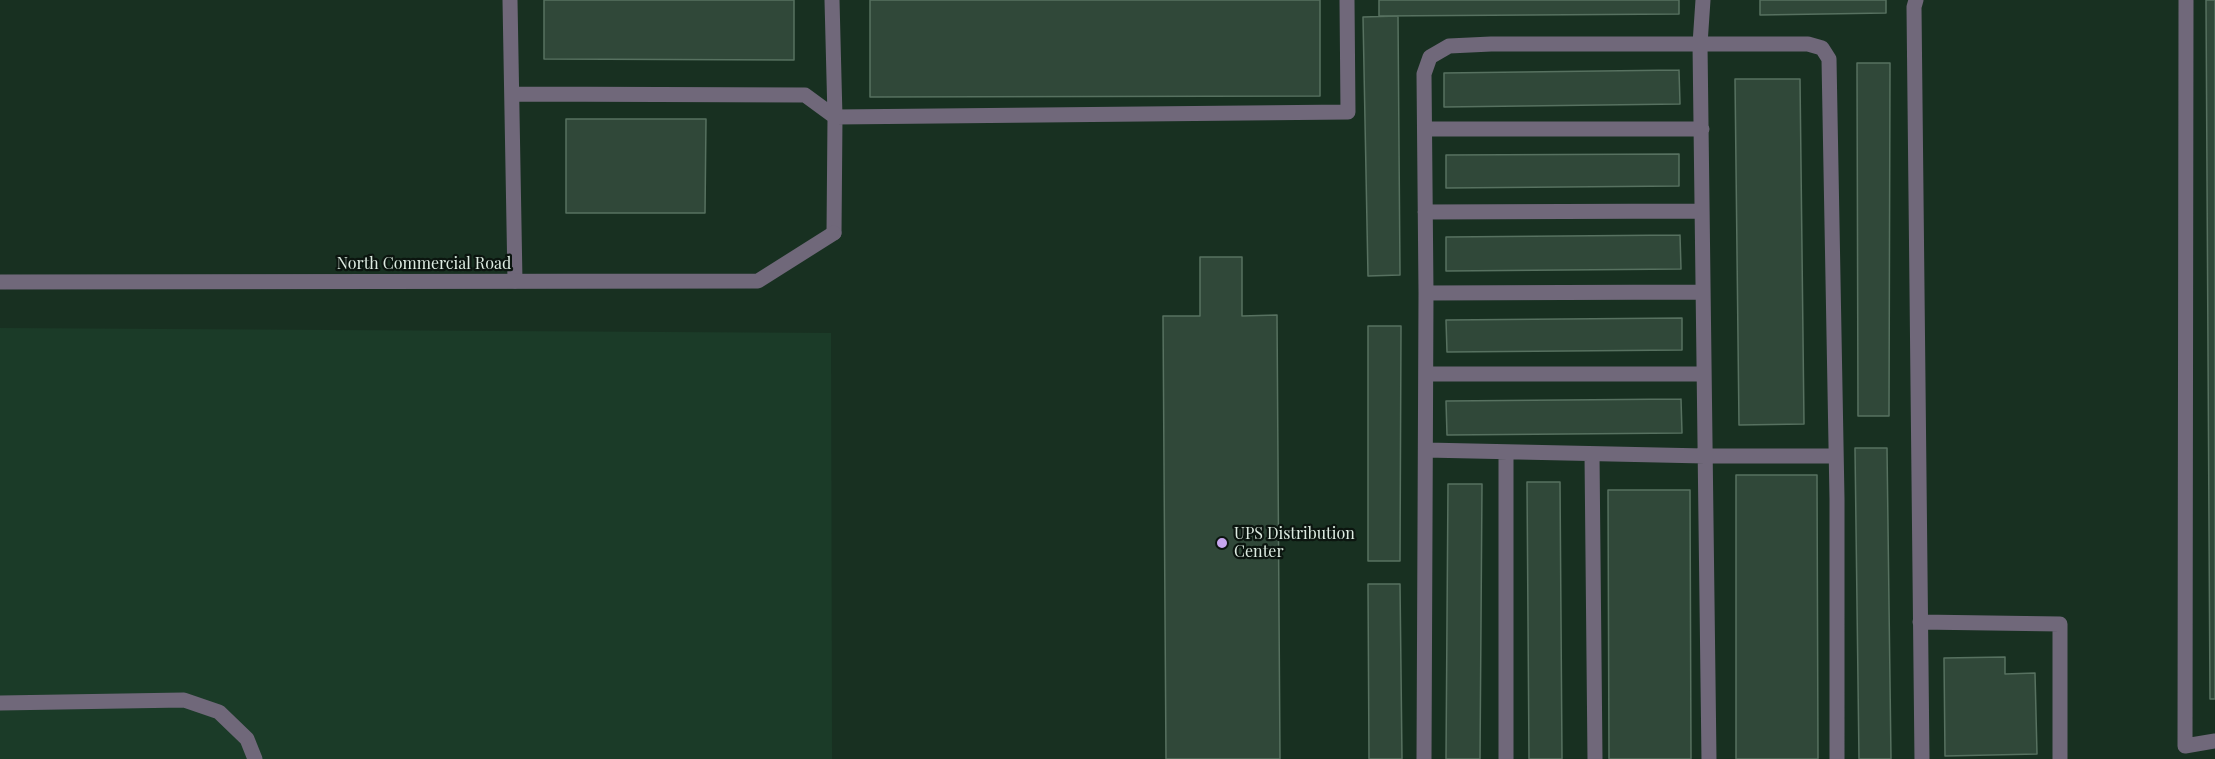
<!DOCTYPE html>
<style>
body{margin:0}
canvas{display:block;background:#183021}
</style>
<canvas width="2215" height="759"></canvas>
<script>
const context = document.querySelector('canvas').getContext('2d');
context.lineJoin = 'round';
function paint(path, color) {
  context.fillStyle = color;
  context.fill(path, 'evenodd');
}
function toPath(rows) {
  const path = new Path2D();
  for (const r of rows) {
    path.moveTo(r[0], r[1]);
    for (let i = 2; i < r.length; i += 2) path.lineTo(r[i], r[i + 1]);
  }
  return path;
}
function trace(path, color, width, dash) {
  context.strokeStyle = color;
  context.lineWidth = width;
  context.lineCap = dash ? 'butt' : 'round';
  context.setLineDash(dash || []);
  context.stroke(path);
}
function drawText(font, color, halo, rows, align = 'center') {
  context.font = font + ' "Playfair Display",serif';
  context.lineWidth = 4.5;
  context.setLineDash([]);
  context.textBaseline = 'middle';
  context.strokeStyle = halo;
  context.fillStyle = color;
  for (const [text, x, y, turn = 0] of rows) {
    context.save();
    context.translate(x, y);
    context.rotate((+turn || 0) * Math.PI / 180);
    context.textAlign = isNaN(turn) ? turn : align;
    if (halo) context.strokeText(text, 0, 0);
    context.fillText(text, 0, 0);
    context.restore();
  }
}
paint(toPath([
 [0,328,831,333,832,759,0,759]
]), '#1b3b28');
const building = toPath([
 [544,0,794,0,794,60,544,59,544,0],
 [870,0,1320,0,1320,96,870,97,870,0],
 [1379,0,1679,0,1679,14,1379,16,1379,0],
 [1760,0,1886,0,1886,13,1760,15,1760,0],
 [2206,0,2215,0,2215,699,2210,699,2206,0],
 [1398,16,1400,275,1368,276,1363,17,1398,16],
 [1857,63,1890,63,1889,416,1858,416,1857,63],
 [1679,70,1680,104,1444,107,1444,73,1679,70],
 [1735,79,1800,79,1804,424,1739,425,1735,79],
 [566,119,706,119,705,213,566,213,566,119],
 [1679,154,1679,186,1446,188,1446,155,1679,154],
 [1680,235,1681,269,1446,271,1446,237,1680,235],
 [1200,257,1242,257,1242,316,1277,315,1280,759,1166,759,1163,316,1200,316,1200,257],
 [1682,318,1682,350,1447,352,1446,320,1682,318],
 [1368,326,1401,326,1400,561,1368,561,1368,326],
 [1681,399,1682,433,1447,435,1446,401,1681,399],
 [1855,448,1887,448,1891,759,1859,759,1855,448],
 [1736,475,1817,475,1818,759,1736,759,1736,475],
 [1527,482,1560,482,1562,759,1529,759,1527,482],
 [1448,484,1482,484,1480,759,1446,759,1448,484],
 [1608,490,1690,490,1691,759,1609,759,1608,490],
 [1368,584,1400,584,1402,759,1369,759,1368,584],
 [2005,657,2005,674,2035,673,2037,754,1945,756,1944,658,2005,657]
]);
paint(building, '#304839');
trace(building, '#577160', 1.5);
trace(toPath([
 [510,0,515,281],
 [832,0,835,117],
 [1703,0,1700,44,1709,759],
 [1916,0,1914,7,1922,759],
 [2186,0,2185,746,2215,741],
 [512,94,805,95,835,117],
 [1425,129,1702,129],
 [1425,212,1702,211],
 [834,233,835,117,1348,112,1347,0],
 [1426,293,1703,292],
 [1426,374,1704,374],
 [1426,450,1705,456,1836,456],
 [1506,452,1506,759],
 [1592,454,1595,759],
 [1920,622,2060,624,2060,759],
 [0,703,184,700,219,712,247,739,255,759],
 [1424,759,1426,293,1424,74,1430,57,1449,46,1491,44,1808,44,1822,48,1829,59,1837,499,1837,759]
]), '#70687a', 15);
trace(toPath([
 [0,282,758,281,834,233]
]), '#70687a', 15);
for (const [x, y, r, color] of [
 [1222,543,6,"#c7a6ef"]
]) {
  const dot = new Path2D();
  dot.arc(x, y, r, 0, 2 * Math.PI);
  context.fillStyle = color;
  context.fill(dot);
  trace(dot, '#0b150f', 2);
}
drawText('16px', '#deece2', '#0b150f', [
 ["North Commercial Road",424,264]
]);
drawText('16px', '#deece2', '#0b150f', [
 ["UPS Distribution",1234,534],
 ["Center",1234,552]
], 'left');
</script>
